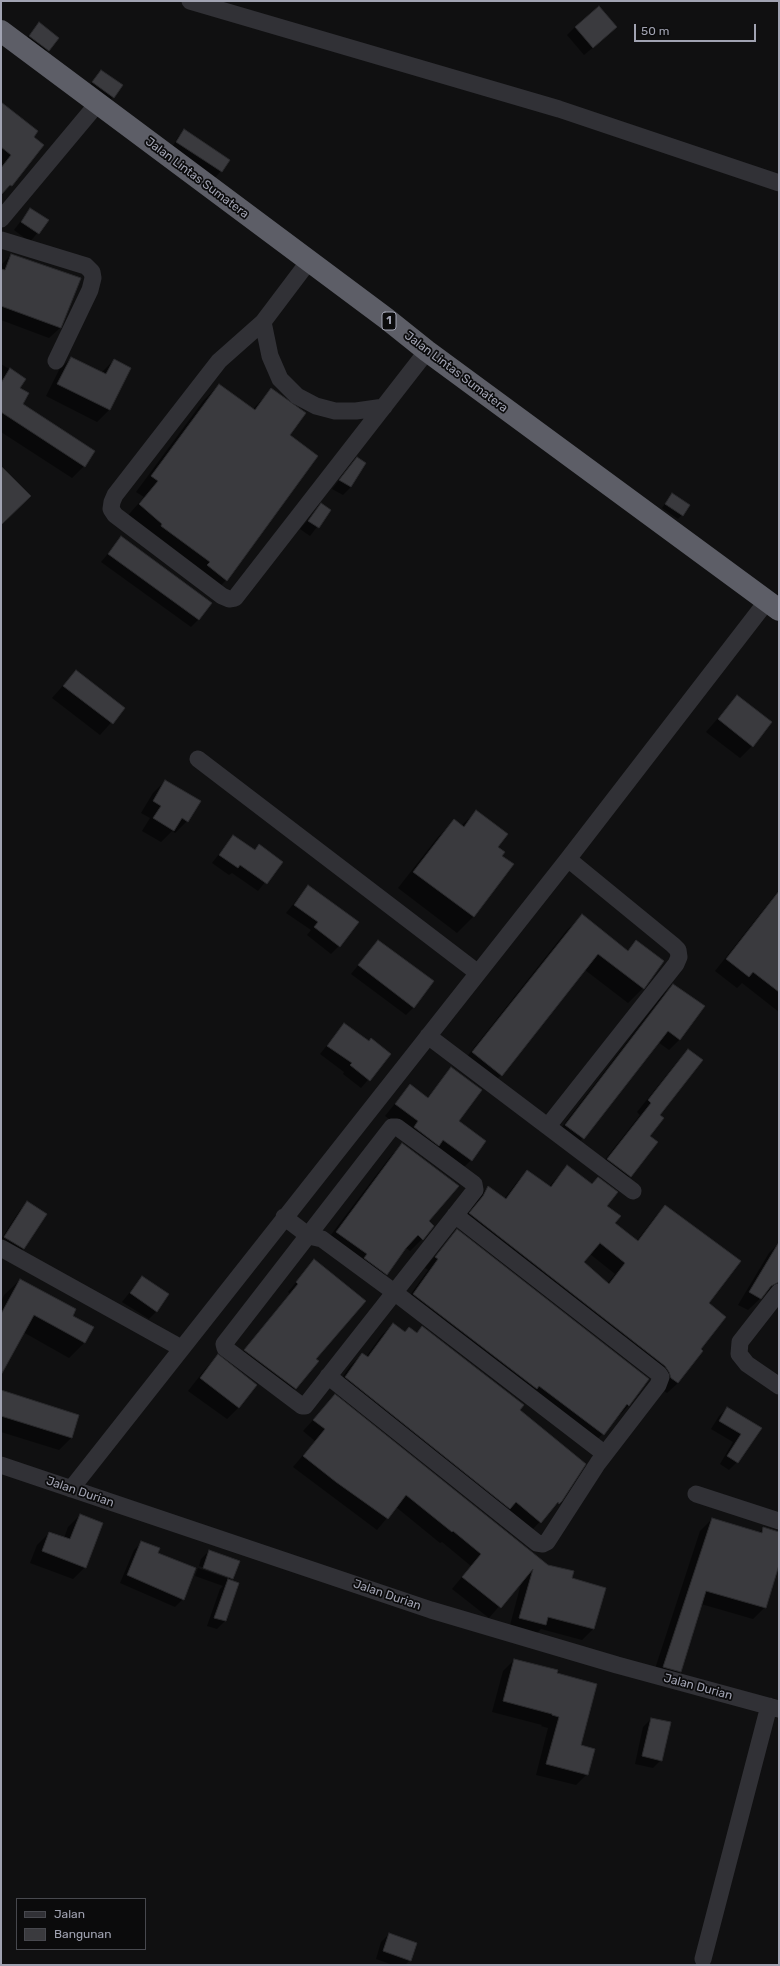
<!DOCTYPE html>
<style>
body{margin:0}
#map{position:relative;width:780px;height:1966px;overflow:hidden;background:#101011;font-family:Rubik,sans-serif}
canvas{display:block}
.frame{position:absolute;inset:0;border:2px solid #a1a3b2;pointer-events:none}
.legend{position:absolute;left:16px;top:1898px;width:130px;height:52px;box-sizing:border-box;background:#0b0b0c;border:1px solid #47484e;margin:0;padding:5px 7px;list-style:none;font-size:12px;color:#a1a3b2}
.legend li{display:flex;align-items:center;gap:8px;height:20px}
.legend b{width:20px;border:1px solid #47484e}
.scale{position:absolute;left:634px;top:24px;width:122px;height:18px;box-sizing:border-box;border:2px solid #a1a3b2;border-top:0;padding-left:5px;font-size:12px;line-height:14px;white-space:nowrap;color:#a1a3b2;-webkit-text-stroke:3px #0b0b0c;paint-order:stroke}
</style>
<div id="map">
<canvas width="780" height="1966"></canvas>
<div class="frame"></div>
<ul class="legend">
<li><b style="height:5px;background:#313136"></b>Jalan</li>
<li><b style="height:11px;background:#3a3a3e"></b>Bangunan</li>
</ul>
<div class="scale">50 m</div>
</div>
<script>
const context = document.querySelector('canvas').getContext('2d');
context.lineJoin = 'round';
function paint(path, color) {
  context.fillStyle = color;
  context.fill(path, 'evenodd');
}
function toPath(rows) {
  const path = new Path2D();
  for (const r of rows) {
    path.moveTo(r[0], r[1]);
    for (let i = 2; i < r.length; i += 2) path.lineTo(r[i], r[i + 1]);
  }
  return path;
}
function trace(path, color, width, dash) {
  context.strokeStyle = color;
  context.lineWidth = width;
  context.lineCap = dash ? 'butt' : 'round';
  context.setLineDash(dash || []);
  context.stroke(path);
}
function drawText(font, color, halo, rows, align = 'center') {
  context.font = font + ' Rubik,sans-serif';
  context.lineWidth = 3.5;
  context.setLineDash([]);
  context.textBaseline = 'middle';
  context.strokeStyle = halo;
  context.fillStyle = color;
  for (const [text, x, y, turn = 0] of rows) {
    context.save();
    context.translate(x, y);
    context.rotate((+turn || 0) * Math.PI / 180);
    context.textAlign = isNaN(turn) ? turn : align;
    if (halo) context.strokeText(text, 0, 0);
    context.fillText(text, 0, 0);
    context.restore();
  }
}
paint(toPath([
 [39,24,58,38,40,58,21,44],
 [575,27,608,35,584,55,567,35],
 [101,71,113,97,105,105,85,91],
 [1,103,43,145,1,196],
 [184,131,229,161,215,178,171,149,178,137],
 [30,209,47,221,30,242,14,230],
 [11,255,80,278,60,328,49,338,1,320,1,265],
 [71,358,101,373,114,360,130,368,109,410,97,422,46,396,59,370],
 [1,364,25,379,19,388,21,404,84,466,72,478,1,432],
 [219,385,253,409,272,389,289,435,317,456,226,580,211,596,124,520,144,497,136,492,204,400],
 [357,458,365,463,351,487,343,495,332,489],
 [669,498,682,515,678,519,662,508],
 [321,505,330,510,310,536,300,529],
 [121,538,199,619,191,627,101,562],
 [76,671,124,708,100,735,52,698],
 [737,696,752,746,740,758,706,732],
 [165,781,187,821,175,833,172,831,161,842,142,831,150,818,141,813,153,793],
 [476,812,501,856,512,865,473,917,457,933,398,888,438,837,454,821,461,826],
 [233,836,254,850,259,846,281,862,258,891,232,873,229,875,212,863],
 [308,886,339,946,331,954,307,935,311,930,286,913],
 [779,890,779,1012,742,983,737,988,715,971],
 [582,916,627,951,637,941,643,988,628,1003,585,970,501,1075,486,1090,458,1068,567,930],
 [378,941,414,1007,406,1015,351,974],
 [673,985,680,1039,669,1050,658,1042,583,1138,572,1149,555,1136,662,996],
 [344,1024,369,1042,390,1054,361,1088,343,1074,344,1072,320,1054],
 [688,1050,630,1176,618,1188,596,1171,640,1115,637,1112,677,1062],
 [451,1069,458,1121,471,1160,460,1171,385,1116,410,1085,427,1098],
 [402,1144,427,1221,422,1239,410,1251,405,1247,386,1274,374,1286,324,1244,390,1157],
 [567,1166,606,1206,614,1224,636,1242,655,1217,665,1206,708,1303,699,1350,702,1351,678,1383,667,1393,660,1388,659,1383,459,1225,472,1208,477,1198,488,1187,504,1199,517,1182,527,1171,549,1187],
 [590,1254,615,1274,607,1284,583,1263],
 [28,1202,46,1214,23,1249,15,1257,1,1248,1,1239,20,1210],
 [457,1230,629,1405,593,1444,403,1305,428,1270,425,1268],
 [779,1243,779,1281,748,1310,738,1305,769,1253],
 [314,1261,315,1359,295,1388,286,1397,236,1360,290,1294,288,1292],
 [142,1277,157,1311,149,1319,122,1302],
 [20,1280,72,1316,93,1327,84,1343,69,1358,23,1332,1,1373,1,1302,4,1295],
 [393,1324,404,1333,409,1328,417,1333,422,1328,519,1410,561,1500,528,1534,334,1389,350,1366,362,1354,366,1357,381,1336],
 [218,1356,239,1407,227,1419,188,1391,206,1368],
 [1,1391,78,1415,71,1438,59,1450,1,1432],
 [335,1396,548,1565,571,1579,604,1589,593,1629,582,1640,541,1629,534,1636,509,1629,522,1580,489,1618,452,1589,471,1566,442,1542,440,1543,396,1507,377,1530,293,1467,315,1441,303,1431],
 [727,1408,761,1428,737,1462,729,1470,720,1464,733,1442,711,1429,719,1416],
 [80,1515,85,1567,73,1579,30,1563,37,1545,49,1533,64,1538,68,1527],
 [712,1519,759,1533,763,1528,779,1533,779,1561,765,1607,753,1619,701,1604,680,1671,669,1683,652,1678,700,1531],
 [142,1542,157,1554,183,1599,175,1607,120,1583,134,1550],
 [209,1551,232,1578,230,1581,238,1584,225,1621,217,1629,207,1626,220,1589,223,1586,195,1576,198,1568,229,1579,229,1577,199,1566,201,1559],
 [514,1660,556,1674,580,1746,587,1774,576,1785,536,1775,548,1728,541,1726,542,1725,492,1712,503,1671],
 [651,1719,661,1760,653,1768,635,1764,643,1727],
 [389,1934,410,1960,405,1965,393,1965,376,1959,381,1942]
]), '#0007');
const building = toPath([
 [599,6,617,27,593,48,575,27,599,6],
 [39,22,59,38,49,51,29,36,39,22],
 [101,70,123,85,114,98,92,82,101,70],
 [1,102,38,131,34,137,44,145,12,186,10,185,1,195,1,168,11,155,1,147,1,102],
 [184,129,230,160,222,172,176,142,184,129],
 [30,208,49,220,39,234,21,222,30,208],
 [11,254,81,278,61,328,1,306,1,269,5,270,11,254],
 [71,357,106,374,114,359,131,368,110,410,57,384,71,357],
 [10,368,26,379,20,388,29,393,23,404,95,451,85,467,1,412,1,383,10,368],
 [219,384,255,410,271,388,306,413,290,435,318,456,227,581,207,565,210,562,161,526,162,524,139,504,158,481,151,476,219,384],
 [357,457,366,463,351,487,339,480,357,457],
 [1,466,31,496,1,525,1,466],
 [672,493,690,505,683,516,665,504,672,493],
 [321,503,331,510,319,528,308,521,321,503],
 [121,536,212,603,199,620,108,554,121,536],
 [76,670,125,708,113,724,63,686,76,670],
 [737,695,772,722,753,747,718,719,737,695],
 [165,780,201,801,188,822,182,818,174,831,153,818,161,806,153,801,165,780],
 [476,810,508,834,498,847,505,852,502,856,514,864,474,917,413,872,454,819,464,827,476,810],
 [233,835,255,850,259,844,283,862,267,884,240,865,238,868,219,855,233,835],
 [308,885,359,922,340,947,314,927,318,922,294,905,308,885],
 [779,891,779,992,753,972,749,977,726,959,779,891],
 [582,914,628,951,636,940,664,961,644,989,598,954,502,1076,472,1052,582,914],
 [378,940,434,981,414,1008,358,965,378,940],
 [673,984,705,1006,680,1040,668,1031,584,1139,565,1125,673,984],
 [344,1023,369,1041,371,1038,391,1054,370,1081,350,1065,352,1063,327,1046,344,1023],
 [688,1049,703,1060,660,1115,664,1118,650,1136,658,1142,631,1177,607,1159,651,1103,648,1100,688,1049],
 [451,1067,482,1090,459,1121,486,1141,472,1161,443,1140,439,1146,414,1127,418,1121,395,1104,410,1084,428,1098,451,1067],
 [402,1143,459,1186,429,1221,434,1226,423,1240,418,1235,406,1248,387,1275,364,1258,367,1254,336,1232,402,1143],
 [567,1165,592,1184,598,1177,618,1192,607,1206,621,1216,615,1223,638,1241,665,1205,741,1261,709,1303,726,1317,701,1349,703,1351,678,1383,671,1378,669,1372,665,1366,469,1213,483,1196,488,1186,506,1199,527,1170,551,1187,567,1165],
 [600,1243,625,1263,609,1284,584,1262,600,1243],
 [27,1201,47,1214,24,1249,4,1237,27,1201],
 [457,1229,649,1379,629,1406,627,1404,604,1435,539,1386,537,1389,413,1294,438,1259,435,1257,457,1229],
 [779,1242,779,1282,771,1286,761,1299,749,1292,779,1242],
 [314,1259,366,1301,316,1359,319,1361,296,1389,244,1350,298,1284,296,1282,314,1259],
 [142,1276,169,1294,157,1312,130,1293,142,1276],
 [20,1279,76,1309,73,1316,94,1327,85,1343,34,1315,1,1375,1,1314,20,1279],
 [393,1323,405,1332,409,1327,417,1333,422,1326,524,1405,520,1410,586,1464,562,1501,559,1504,558,1502,541,1523,516,1502,510,1509,345,1377,362,1353,368,1357,393,1323],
 [218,1354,257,1385,239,1408,200,1378,218,1354],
 [1,1390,79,1415,72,1438,1,1416,1,1390],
 [335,1394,548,1565,574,1571,572,1578,606,1588,594,1629,548,1617,546,1625,519,1618,533,1569,501,1608,462,1577,481,1554,453,1531,452,1532,406,1495,388,1519,336,1482,303,1456,325,1429,313,1420,335,1394],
 [727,1407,762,1428,738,1463,727,1456,741,1434,719,1421,727,1407],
 [80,1514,103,1523,86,1568,42,1551,49,1532,70,1539,80,1514],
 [712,1518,762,1533,763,1527,779,1532,779,1565,766,1608,706,1591,681,1672,663,1667,712,1518],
 [141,1541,160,1548,158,1553,196,1568,184,1600,127,1575,141,1541],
 [209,1550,240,1561,233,1579,203,1568,209,1550],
 [228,1579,239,1583,226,1621,214,1618,228,1579],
 [514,1659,558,1670,557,1673,597,1684,581,1745,595,1749,588,1775,546,1764,559,1717,552,1715,552,1714,503,1701,514,1659],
 [651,1718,671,1722,662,1761,642,1756,651,1718],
 [389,1933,417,1943,411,1961,383,1951,389,1933]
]);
paint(building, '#3a3a3e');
trace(building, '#2a2a2d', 1);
trace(toPath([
 [190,1,559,109,779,183],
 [1,219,98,103],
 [1,240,86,266,92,272,93,278,90,290,56,361],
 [309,261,263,322,219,361,115,495,112,502,111,509,115,515,222,596,229,599,235,598,427,351],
 [263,322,270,356,280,379,297,396,316,406,335,411,356,411,384,407],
 [198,759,478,973],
 [428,1036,633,1191],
 [548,1126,676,964,679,957,678,950,673,945,568,859],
 [392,1127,397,1127,431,1152,474,1184,475,1190,305,1406,302,1406,225,1348,224,1344,392,1127],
 [284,1217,309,1236,322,1239,394,1292,605,1454],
 [1,1248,181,1348],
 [779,1292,740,1342,739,1354,747,1364,779,1386],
 [328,1376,537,1543,543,1544,547,1542,598,1463,658,1385,661,1377,659,1374,455,1215],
 [1,1465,431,1610,617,1665,779,1709],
 [71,1489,568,859,767,601],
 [696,1494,779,1521],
 [703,1959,769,1706]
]), '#313136', 17);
trace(toPath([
 [1,31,387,319,427,351,779,610]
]), '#5d5e67', 22);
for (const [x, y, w] of [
 [389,321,14]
]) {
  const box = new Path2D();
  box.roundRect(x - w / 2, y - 9, w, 18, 3);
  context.fillStyle = '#0b0b0c';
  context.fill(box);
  trace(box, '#a1a3b2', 1);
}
drawText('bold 11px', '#a1a3b2', null, [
 ["1",389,321]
]);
drawText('12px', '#a1a3b2', '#0b0b0c', [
 ["Jalan Lintas Sumatera",197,178,37],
 ["Jalan Lintas Sumatera",456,372,37],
 ["Jalan Durian",80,1492,19],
 ["Jalan Durian",387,1595,19],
 ["Jalan Durian",698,1687,15]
]);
</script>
